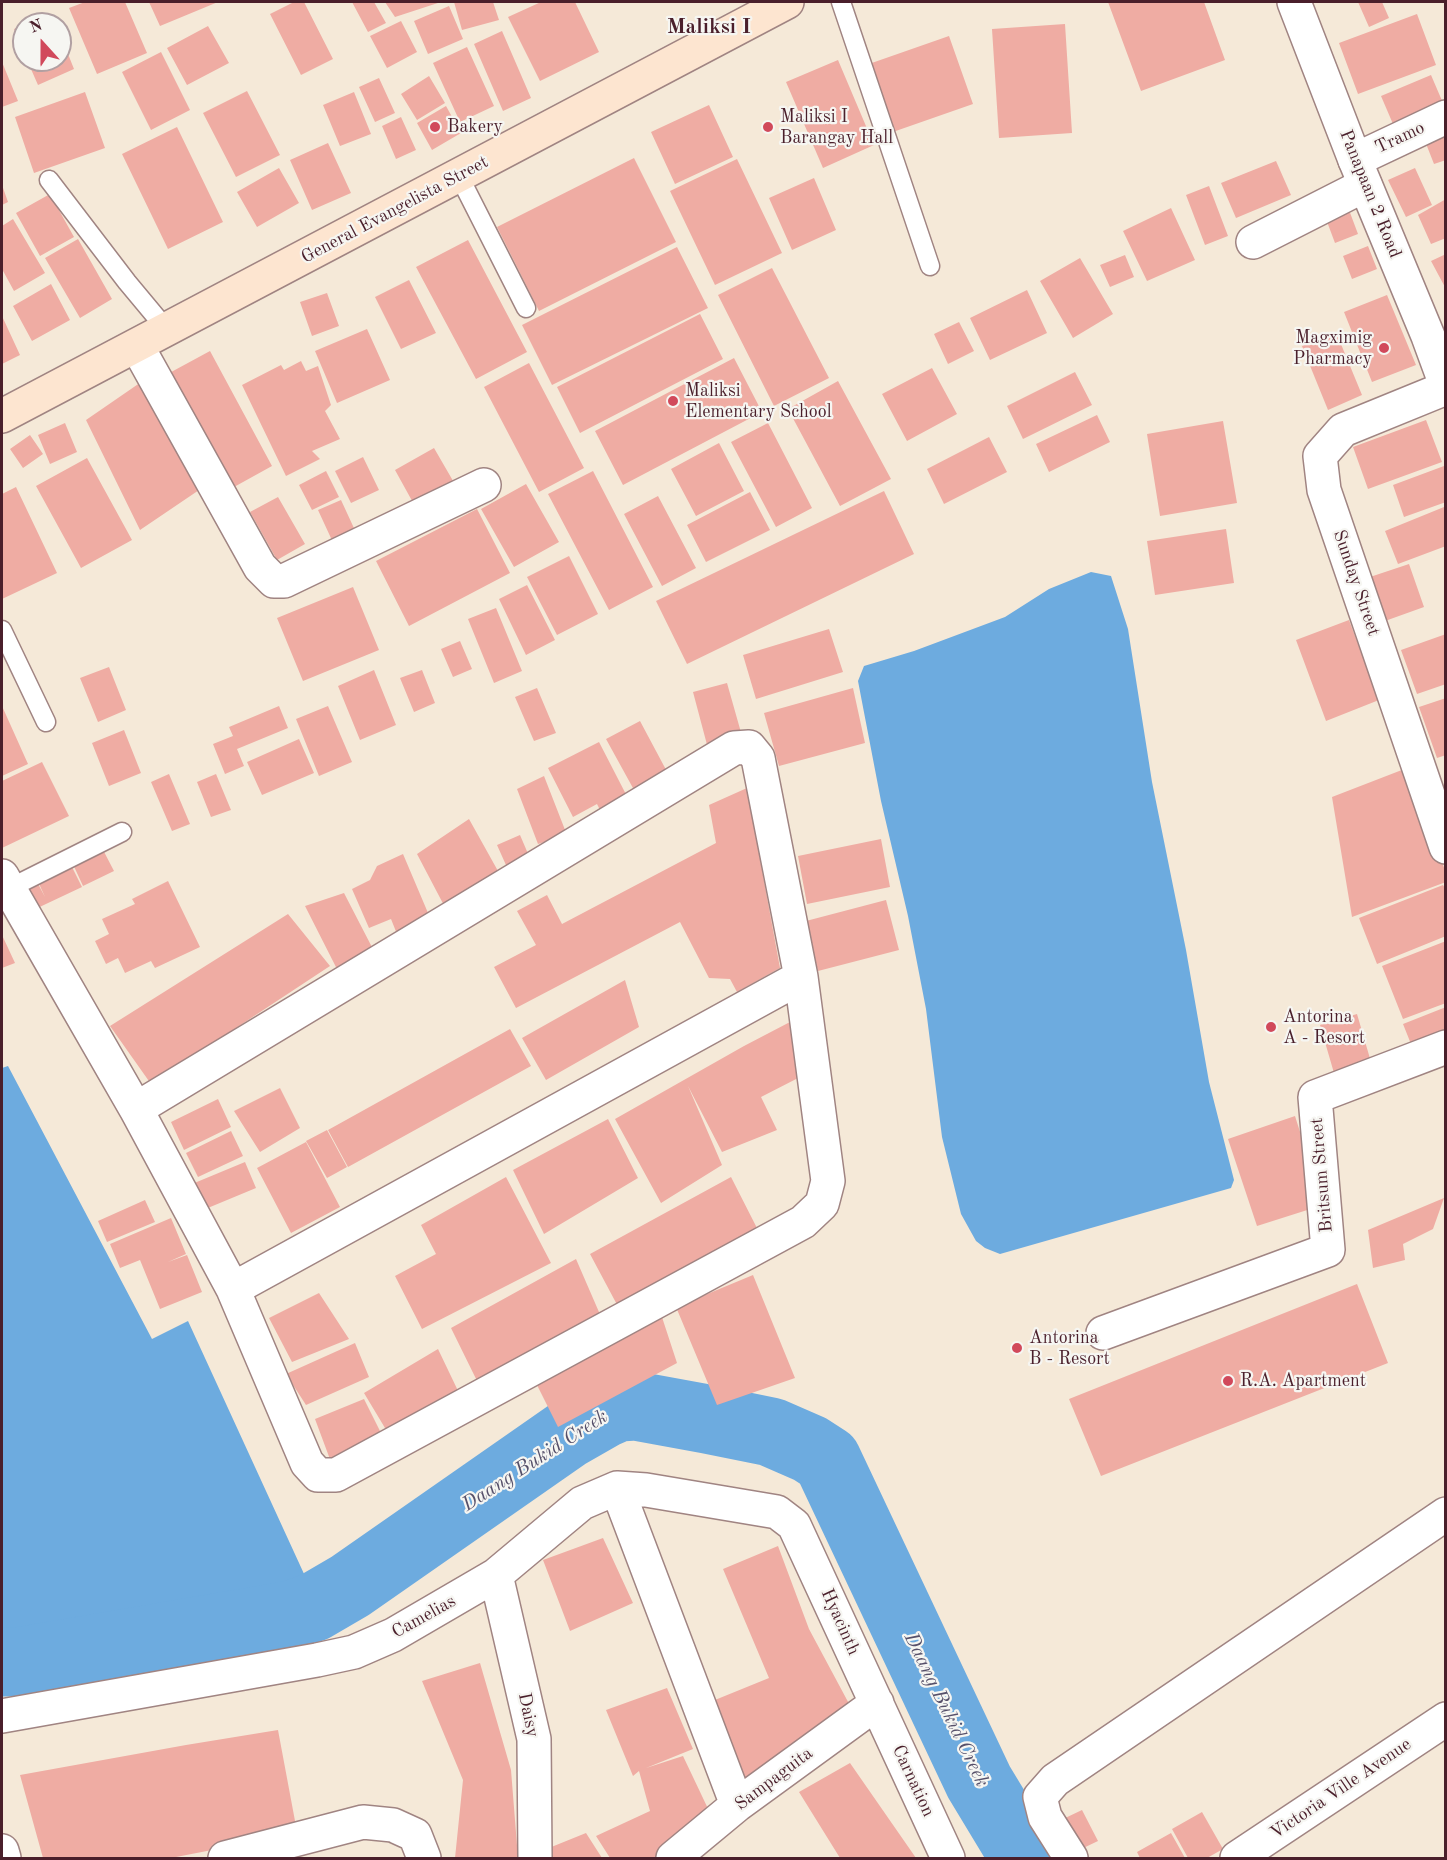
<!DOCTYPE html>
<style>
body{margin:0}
#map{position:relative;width:1447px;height:1860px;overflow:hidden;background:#f5e9d8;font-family:"Old Standard TT",serif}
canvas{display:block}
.frame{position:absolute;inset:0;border:3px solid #4a1f2b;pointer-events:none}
.north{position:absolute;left:12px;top:12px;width:60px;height:60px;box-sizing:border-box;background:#f6f6f2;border:2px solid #b1a0a2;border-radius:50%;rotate:339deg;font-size:16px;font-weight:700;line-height:24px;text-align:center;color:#4a1f2b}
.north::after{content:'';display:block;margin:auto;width:21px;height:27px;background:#d1495b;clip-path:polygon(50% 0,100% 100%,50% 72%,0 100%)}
</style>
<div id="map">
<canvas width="1447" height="1860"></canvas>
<div class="frame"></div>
<div class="north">N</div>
</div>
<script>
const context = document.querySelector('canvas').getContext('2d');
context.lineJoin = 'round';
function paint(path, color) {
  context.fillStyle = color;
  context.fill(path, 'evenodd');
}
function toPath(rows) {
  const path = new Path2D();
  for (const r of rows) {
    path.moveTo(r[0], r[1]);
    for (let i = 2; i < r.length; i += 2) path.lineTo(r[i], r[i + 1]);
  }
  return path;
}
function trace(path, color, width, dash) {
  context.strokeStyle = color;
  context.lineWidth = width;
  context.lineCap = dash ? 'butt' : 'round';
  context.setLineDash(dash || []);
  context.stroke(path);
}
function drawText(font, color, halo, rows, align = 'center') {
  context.font = font + ' "Old Standard TT",serif';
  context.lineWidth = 4.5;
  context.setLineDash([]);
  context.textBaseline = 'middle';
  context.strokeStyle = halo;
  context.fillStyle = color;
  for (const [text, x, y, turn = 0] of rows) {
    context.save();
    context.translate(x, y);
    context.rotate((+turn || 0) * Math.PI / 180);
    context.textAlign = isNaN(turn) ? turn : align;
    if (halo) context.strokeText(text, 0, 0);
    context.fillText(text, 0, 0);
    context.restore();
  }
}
paint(toPath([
 [1091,572,1111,576,1128,629,1152,782,1186,950,1209,1082,1234,1180,1231,1188,1000,1254,985,1248,976,1241,961,1214,942,1137,926,1009,908,916,881,801,858,681,864,666,914,651,1005,617,1049,589],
 [8,1066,152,1339,188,1321,316,1600,2,1647,2,1068]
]), '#6dabdf');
trace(toPath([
 [2,1662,17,1662,292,1615,314,1607,350,1586,568,1434,603,1414,619,1407,636,1406,707,1419,771,1432,810,1449,827,1460,979,1782,1025,1858]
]), '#6dabdf', 69);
paint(toPath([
 [85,2,125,2,147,53,97,74,69,8],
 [149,2,218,2,160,26],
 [294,2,304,2,333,59,301,75,270,14],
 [352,2,374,2,386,23,368,32],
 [385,2,441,2,395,17],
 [454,2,493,2,499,20,462,30],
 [541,2,575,2,599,52,540,81,508,17],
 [1108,2,1204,2,1225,60,1141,91],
 [1358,2,1382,2,1389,18,1369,27],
 [449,6,463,39,428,54,414,21],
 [52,14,56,24,27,24],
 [1417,14,1436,65,1358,94,1339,43],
 [401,21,417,52,387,68,370,36],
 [1065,24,1072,133,999,138,992,29],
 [24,25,24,52,14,29],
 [208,26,229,63,187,85,167,48],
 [502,31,531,98,503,111,474,44],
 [60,34,74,69,38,85,27,60,60,60],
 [949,36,973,104,890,133,866,65],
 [467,47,494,106,460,122,433,63],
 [161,52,190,110,151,130,122,72],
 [838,60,874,145,823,168,786,82],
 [2,62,18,101,2,107],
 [1431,75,1446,110,1396,131,1381,96],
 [429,76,445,103,417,120,401,94],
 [379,78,395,113,375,122,359,87],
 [247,91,280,155,236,177,203,113],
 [85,92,105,148,34,173,15,117],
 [354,92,371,134,340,146,323,105],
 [709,105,733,157,675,184,651,132],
 [446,106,461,133,432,150,417,123],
 [401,117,416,150,396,159,382,126],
 [177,127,223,222,168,249,122,154],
 [1441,129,1446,141,1446,160,1434,164,1423,136],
 [328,143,351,193,312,210,290,160],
 [634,158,676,242,539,311,497,227],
 [737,159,782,253,715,285,670,191],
 [1276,161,1291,195,1236,218,1221,183],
 [279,168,299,203,257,227,237,192],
 [1415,168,1432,205,1406,217,1388,180],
 [814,178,836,230,792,250,769,198],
 [2,185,8,202,2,205],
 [1209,186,1228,236,1205,245,1186,195],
 [50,194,74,237,40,256,16,213],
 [1446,199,1446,238,1431,244,1418,215],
 [1171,208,1195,260,1147,281,1123,231],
 [1349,210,1358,234,1335,243,1326,219],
 [13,219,45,273,14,291,2,269,2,226],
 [78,239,112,299,80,318,45,258],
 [468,240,527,352,476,379,416,267],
 [1368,246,1377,269,1352,279,1343,256],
 [677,247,708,308,552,385,522,325],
 [1446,254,1446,289,1431,261],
 [1125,255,1134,277,1110,287,1100,265],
 [1080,258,1113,314,1073,338,1040,281],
 [772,268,829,378,774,406,718,295],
 [409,280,436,333,401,349,375,297],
 [51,284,70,320,32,341,13,306],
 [1027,290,1047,333,990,360,970,318],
 [327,293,339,326,312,336,300,302],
 [1387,295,1416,365,1372,382,1344,312],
 [700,314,723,359,580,433,557,387],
 [2,316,20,355,2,364],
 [959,322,974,351,948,364,934,334],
 [367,329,390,380,337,403,315,351],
 [1336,332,1362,395,1328,410,1302,346],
 [210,351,272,466,225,492,162,377],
 [734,358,762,412,623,485,595,431],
 [301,361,306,371,318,366,331,405,325,411,340,439,312,451,320,459,286,476,242,385,281,365,284,370],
 [529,363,584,468,539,492,484,387],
 [932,368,957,414,907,441,882,394],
 [1075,372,1092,405,1023,439,1007,406],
 [147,378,205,486,140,530,86,420],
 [838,381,891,479,840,506,788,409],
 [1097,415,1110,442,1049,472,1036,444],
 [1426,420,1442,462,1368,489,1353,447],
 [1223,421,1237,503,1160,516,1147,434],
 [65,423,77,452,50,464,38,435],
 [768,423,812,508,776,527,731,442],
 [30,435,43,454,23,468,10,449],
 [989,437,1007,472,944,504,927,469],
 [719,443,744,491,696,516,671,469],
 [434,448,456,486,416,508,395,470],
 [363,457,379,490,351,503,335,471],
 [87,458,132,540,81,568,36,486],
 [1444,466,1446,471,1446,502,1404,517,1393,485],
 [326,471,339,497,312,510,299,485],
 [593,471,653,587,609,610,548,494],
 [526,484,559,542,514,567,481,509],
 [16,487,57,573,2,599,2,494],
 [884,491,914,554,687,664,656,601],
 [750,492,770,530,706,562,687,525],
 [658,496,696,568,662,586,624,514],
 [278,497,305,544,277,560,250,512],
 [341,500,359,539,336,549,318,510],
 [1444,507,1446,546,1398,564,1385,531],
 [477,509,510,573,409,626,376,561],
 [1226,529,1234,583,1155,595,1147,541],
 [569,556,598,614,557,635,527,577],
 [1409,564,1424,607,1385,621,1370,577],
 [527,585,555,640,526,655,499,599],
 [353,587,379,650,303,681,277,618],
 [496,608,522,671,494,683,468,619],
 [1349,620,1379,700,1326,721,1296,640],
 [829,629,843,672,756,699,743,655],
 [1446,634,1446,684,1417,694,1401,650],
 [460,641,472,669,453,677,441,649],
 [109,667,126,710,98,722,80,678],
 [374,670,396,725,360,740,338,686],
 [422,670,435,703,414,712,400,678],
 [727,683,742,736,710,756,693,692],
 [537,688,556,733,534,741,515,697],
 [853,688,865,743,779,766,764,713],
 [1446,698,1446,755,1437,758,1419,707],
 [2,706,28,764,2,776],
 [279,706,288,728,237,749,244,766,225,774,213,744,233,736,229,727],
 [328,706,352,762,319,776,296,719],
 [640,721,672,781,639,799,606,739],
 [124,730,141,773,109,786,92,743],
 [299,739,314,773,262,795,247,762],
 [599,742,632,806,605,820,597,804,573,817,548,768],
 [42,762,69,816,2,848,2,781],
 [1407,768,1446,873,1446,882,1352,917,1332,797],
 [169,774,190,824,172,831,151,782],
 [216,774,231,810,211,817,197,782],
 [544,776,567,835,538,844,517,789],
 [747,788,780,968,737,992,730,979,709,978,680,922,516,1008,494,967,536,945,517,911,547,895,562,924,716,843,709,805],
 [469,819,503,880,448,913,417,854],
 [520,835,532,863,510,874,497,845],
 [881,839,890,887,807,904,798,856],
 [101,846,114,871,83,886,71,860],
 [403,854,431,920,397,934,391,919,369,928,352,889,370,880,377,866],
 [69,861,82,887,29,912,16,887,35,878,45,897,36,877],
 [168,881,200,947,155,968,151,961,125,973,118,958,106,964,95,941,109,934,102,919,135,904,132,899],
 [1443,885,1446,890,1446,936,1377,964,1359,918],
 [344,893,375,953,338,971,305,906],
 [886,900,899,950,818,971,806,921],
 [288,914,330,966,151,1084,110,1026],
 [2,935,15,963,2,968],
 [1446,941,1446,1003,1403,1019,1382,966],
 [625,980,639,1027,546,1080,522,1038],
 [1446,1007,1446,1042,1415,1054,1403,1024],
 [1357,1014,1371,1062,1334,1073,1320,1025],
 [790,1022,802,1076,761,1097,777,1130,722,1152,688,1086,722,1165,661,1203,615,1119,744,1046],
 [510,1029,531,1066,348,1167,328,1130],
 [280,1088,300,1128,260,1152,234,1111],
 [218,1099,231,1127,184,1150,171,1122],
 [1295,1116,1323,1205,1257,1226,1228,1139],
 [608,1119,638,1178,544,1234,513,1170],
 [327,1130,347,1167,327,1178,306,1141],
 [231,1131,243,1156,198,1177,186,1153],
 [306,1142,340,1207,291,1233,257,1168],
 [245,1162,256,1188,203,1210,192,1184],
 [506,1177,551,1263,422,1329,395,1276,436,1254,421,1225],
 [731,1177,760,1234,622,1314,590,1254],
 [1444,1198,1433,1229,1403,1244,1405,1260,1373,1268,1368,1230],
 [145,1200,155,1222,107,1242,98,1221],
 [171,1218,186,1254,168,1262,187,1255,202,1292,160,1309,140,1260,120,1268,110,1244],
 [576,1259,602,1319,481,1389,451,1328],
 [753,1275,795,1378,717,1405,676,1307],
 [1357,1284,1388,1363,1101,1476,1069,1399],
 [319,1293,349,1339,292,1362,269,1318],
 [659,1308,677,1363,558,1427,533,1377],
 [355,1343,369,1377,306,1405,286,1374],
 [438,1349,460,1395,391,1438,364,1393],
 [364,1399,384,1439,331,1462,315,1419],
 [603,1538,633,1603,570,1631,543,1560],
 [778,1546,809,1629,854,1713,743,1786,710,1702,769,1678,723,1569],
 [480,1663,511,1770,518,1858,455,1858,463,1780,422,1681],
 [667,1688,693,1749,646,1768,683,1756,711,1815,663,1858,610,1858,596,1836,650,1811,639,1771,633,1776,606,1710],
 [278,1730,298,1837,212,1850,171,1858,43,1858,20,1775,186,1745],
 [850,1763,916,1858,840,1858,799,1792],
 [1082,1810,1098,1841,1077,1851,1061,1820],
 [1202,1812,1223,1849,1207,1858,1188,1858,1172,1829],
 [586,1833,602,1858,543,1858,539,1852],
 [1171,1833,1185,1858,1140,1858,1137,1852]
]), '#efaca3');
const service = toPath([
 [841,2,930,266],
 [459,176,526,308],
 [49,180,127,282,167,330],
 [2,630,46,722],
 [8,889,122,832]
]);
const minor = toPath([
 [1355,160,1446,117],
 [1253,242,1365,185],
 [137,346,260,567,274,581,284,581,484,485],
 [1446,388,1343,430,1320,456,1324,490,1446,847],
 [2,876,136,1109,233,1289,307,1463,318,1475,336,1475,803,1222,822,1204,828,1181,801,977,758,758,749,747,734,748,136,1109],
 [233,1289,801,977],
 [1103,1333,1328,1250,1315,1097,1446,1047],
 [617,1488,737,1805],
 [496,1575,534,1739,535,1858],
 [2,1716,317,1660,354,1652,393,1635,496,1575,582,1503,617,1488,646,1490,777,1512,794,1525,948,1858],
 [2,1851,4,1858],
 [225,1858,363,1822,393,1825,415,1835,424,1858],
 [673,1858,737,1805,877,1703],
 [1071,1858,1045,1817,1040,1797,1055,1780,1446,1514],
 [1237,1858,1446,1719]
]);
const tertiary = toPath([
 [1294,2,1355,160,1428,336,1446,385]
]);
const secondary = toPath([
 [2,416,787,2]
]);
trace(service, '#a08482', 21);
trace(minor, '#a08482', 36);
trace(tertiary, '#a08482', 36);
trace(secondary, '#a08482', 36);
trace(service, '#fff', 18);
trace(minor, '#fff', 33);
trace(tertiary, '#fff', 33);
trace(secondary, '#fde5d0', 33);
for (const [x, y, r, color] of [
 [435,127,6,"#d1495b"],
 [768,127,6,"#d1495b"],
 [1384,348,6,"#d1495b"],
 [673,401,6,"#d1495b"],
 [1271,1027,6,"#d1495b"],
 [1017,1348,6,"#d1495b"],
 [1228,1381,6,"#d1495b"]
]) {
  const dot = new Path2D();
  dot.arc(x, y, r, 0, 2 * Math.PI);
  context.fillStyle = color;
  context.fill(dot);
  trace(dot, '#f6f6f2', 2);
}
drawText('18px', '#4a1f2b', '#f6f6f2', [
 ["Maliksi I",780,117],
 ["Barangay Hall",780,138],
 ["Bakery",447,127],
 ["Magximig",1372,338,"right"],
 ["Pharmacy",1372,359,"right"],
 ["Maliksi",685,391],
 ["Elementary School",685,412],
 ["Antorina",1283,1017],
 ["A - Resort",1283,1038],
 ["Antorina",1029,1338],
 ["B - Resort",1029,1359],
 ["R.A. Apartment",1240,1381]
], 'left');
drawText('18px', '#4a1f2b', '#f6f6f2', [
 ["Tramo",1400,138,-25],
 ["Panapaan 2 Road",1370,194,68],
 ["General Evangelista Street",395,210,-28],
 ["Sunday Street",1356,583,71],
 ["Britsum Street",1322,1175,-95],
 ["Camelias",424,1617,-29],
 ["Hyacinth",840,1622,66],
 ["Daisy",528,1715,78],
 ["Sampaguita",774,1779,-37],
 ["Carnation",913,1781,65],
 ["Victoria Ville Avenue",1341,1789,-34]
]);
drawText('italic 20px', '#56506a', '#f6f6f2', [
 ["Daang Bukid Creek",535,1461,-33],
 ["Daang Bukid Creek",946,1710,64]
]);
drawText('bold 21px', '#4a1f2b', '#f6f6f2', [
 ["Maliksi I",709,27]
]);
</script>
